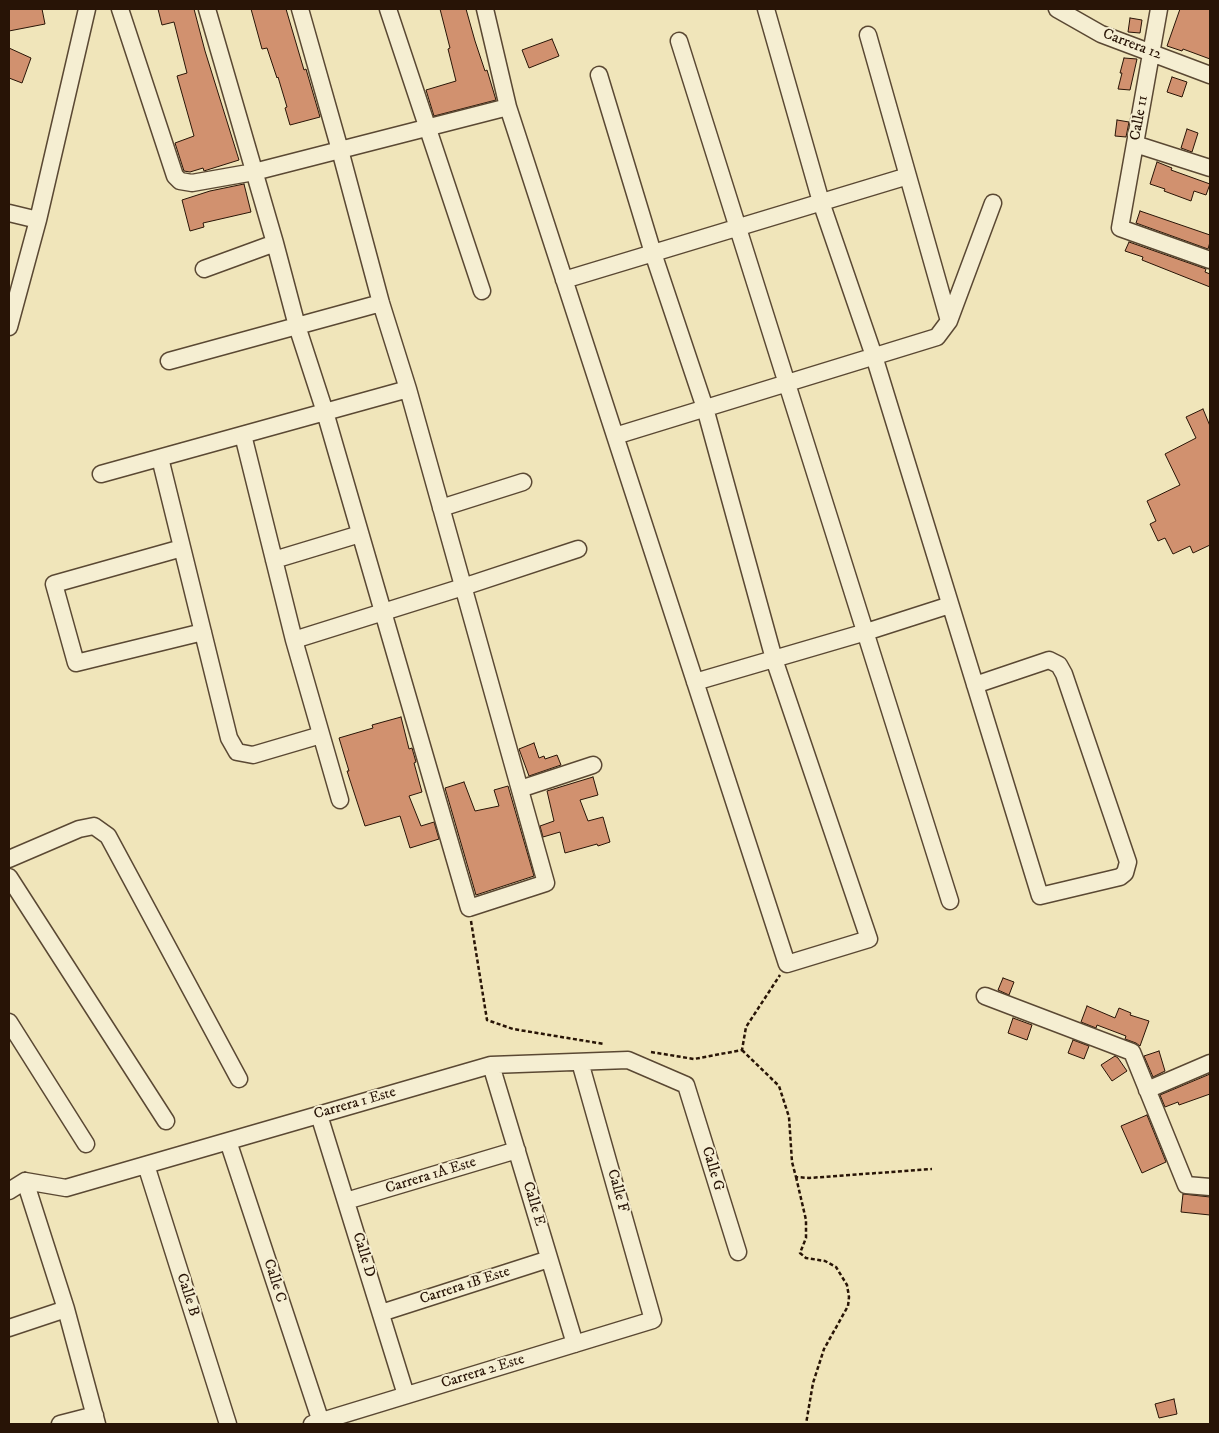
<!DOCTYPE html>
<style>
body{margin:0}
#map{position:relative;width:1219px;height:1433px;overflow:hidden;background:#f0e5ba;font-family:"IM FELL DW Pica",serif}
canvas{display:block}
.frame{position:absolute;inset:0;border:10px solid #281406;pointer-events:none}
</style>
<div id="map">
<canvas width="1219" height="1433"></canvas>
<div class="frame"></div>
</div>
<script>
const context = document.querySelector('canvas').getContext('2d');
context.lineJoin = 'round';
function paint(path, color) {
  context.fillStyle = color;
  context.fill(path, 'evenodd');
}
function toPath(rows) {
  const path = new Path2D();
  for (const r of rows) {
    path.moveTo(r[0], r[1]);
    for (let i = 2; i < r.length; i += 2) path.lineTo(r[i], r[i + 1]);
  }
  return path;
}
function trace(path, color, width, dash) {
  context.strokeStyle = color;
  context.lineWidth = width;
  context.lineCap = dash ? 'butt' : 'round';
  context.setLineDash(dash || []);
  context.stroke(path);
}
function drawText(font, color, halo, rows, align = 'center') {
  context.font = font + ' "IM FELL DW Pica",serif';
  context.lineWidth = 4;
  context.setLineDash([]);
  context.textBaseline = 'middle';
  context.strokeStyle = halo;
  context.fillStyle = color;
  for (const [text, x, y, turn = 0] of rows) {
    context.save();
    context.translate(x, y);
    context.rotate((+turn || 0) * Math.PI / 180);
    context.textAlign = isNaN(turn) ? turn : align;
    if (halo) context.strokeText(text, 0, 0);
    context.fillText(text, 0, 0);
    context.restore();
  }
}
const building = toPath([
 [9,9,42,9,45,24,9,31,9,9],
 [158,9,194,9,205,51,239,160,207,170,204,171,203,168,190,172,184,171,175,143,194,136,177,76,187,73,174,22,162,25,158,9],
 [251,9,286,9,304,70,306,69,320,117,290,125,285,108,287,107,278,77,277,78,267,48,262,49,251,9],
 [440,9,466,9,475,41,485,71,487,70,496,100,434,116,426,90,456,81,448,49,450,48,440,9],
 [1180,9,1210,9,1210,59,1183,49,1182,51,1167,46,1180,9],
 [1130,18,1142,20,1140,33,1128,32,1130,18],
 [552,39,559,56,529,68,522,50,552,39],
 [9,48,31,58,22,83,9,78,9,48],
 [1124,58,1137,59,1130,90,1118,89,1122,73,1120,73,1124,58],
 [1172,77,1187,82,1182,97,1167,92,1172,77],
 [1117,120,1129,122,1126,137,1115,136,1117,120],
 [1187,129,1198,133,1192,152,1181,148,1187,129],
 [1157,162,1172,168,1171,170,1210,184,1206,195,1194,191,1191,201,1164,191,1165,189,1150,184,1157,162],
 [244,184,251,212,203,223,204,227,190,231,182,200,210,191,244,184],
 [1140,211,1210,235,1210,242,1208,249,1136,223,1140,211],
 [1129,242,1206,269,1205,272,1210,274,1210,287,1142,260,1143,257,1125,251,1129,242],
 [1203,409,1210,426,1210,545,1193,553,1190,546,1173,554,1165,538,1158,541,1150,524,1156,521,1147,501,1180,485,1165,454,1196,438,1186,417,1203,409],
 [401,717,409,749,412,748,416,762,414,763,422,792,409,796,421,826,434,822,439,839,410,848,400,816,365,826,347,771,349,771,339,738,373,728,372,725,401,717],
 [534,743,539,758,544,756,545,759,557,755,561,765,529,776,519,749,534,743],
 [593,777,598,795,580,800,588,821,603,817,610,842,598,846,597,844,565,853,560,832,543,837,540,826,554,821,547,791,593,777],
 [464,782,475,811,499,806,494,790,508,786,534,876,476,895,445,788,464,782],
 [1003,978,1014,982,1009,995,998,990,1003,978],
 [1087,1006,1115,1018,1119,1008,1131,1013,1130,1015,1149,1021,1140,1046,1136,1043,1125,1039,1126,1036,1097,1025,1096,1028,1081,1022,1087,1006],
 [1013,1018,1032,1025,1027,1040,1008,1033,1013,1018],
 [1073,1040,1089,1046,1084,1059,1068,1053,1073,1040],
 [1159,1051,1165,1071,1153,1077,1144,1056,1159,1051],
 [1115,1056,1118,1058,1127,1071,1112,1081,1101,1065,1115,1056],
 [1210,1074,1210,1094,1179,1105,1178,1102,1165,1107,1160,1095,1210,1074],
 [1147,1115,1166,1162,1142,1173,1121,1126,1147,1115],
 [1183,1194,1210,1197,1210,1215,1181,1212,1183,1194],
 [1174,1399,1177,1414,1159,1418,1155,1404,1174,1399]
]);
paint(building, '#d1916f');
trace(building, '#281406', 1);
const street = toPath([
 [120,9,175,176,180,181,192,183,254,172,508,107],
 [207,9,275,243,297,326,325,412,469,908,546,883,408,389,381,303,340,150,300,9],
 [388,9,482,291],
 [485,9,508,107,787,964,869,939,774,659,705,408,653,253,599,75],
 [766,9,821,202,874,356,1040,896,1120,877,1125,873,1128,862,1064,674,1059,665,1049,660,975,685],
 [1057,9,1101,34,1210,75],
 [1159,9,1120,228,1210,260],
 [868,35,949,321],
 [679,41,950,901],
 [1135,144,1210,168],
 [9,213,38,220],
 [204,269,275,243],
 [564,280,908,176],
 [9,327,38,220,87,9],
 [169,361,381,303],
 [243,435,294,640,340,800],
 [615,436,937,337,949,321,993,203],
 [160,458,229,738,237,752,253,755,321,735],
 [101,474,408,389],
 [441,508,523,482],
 [182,548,54,584,76,663,203,632],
 [274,560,360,534],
 [294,640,463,587,578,549],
 [695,682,866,632,950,605],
 [520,789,593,765],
 [9,859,79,829,94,826,108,836,239,1079],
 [9,877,166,1121],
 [985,996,1132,1052,1186,1185,1210,1187],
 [9,1022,86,1144],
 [491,1065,575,1344],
 [1147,1090,1210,1063],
 [319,1115,406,1395],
 [228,1141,321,1422],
 [146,1165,228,1424],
 [25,1181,66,1188,491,1065,628,1060,686,1085,738,1252],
 [25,1181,66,1309,97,1424],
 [9,1191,25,1181],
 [346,1201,517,1150],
 [381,1313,549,1259],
 [9,1328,66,1309],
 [60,1424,95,1415],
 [312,1424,653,1320,580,1062]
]);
trace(street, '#5a4833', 19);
trace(toPath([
 [471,921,487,1020,513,1029,604,1044],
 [742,1050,779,1086,789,1117,792,1162,796,1177,809,1178,932,1169],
 [651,1052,694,1059,742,1050,746,1027,780,975],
 [796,1177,806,1220,806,1238,800,1253,806,1258,825,1261,836,1267,847,1285,849,1297,848,1306,824,1349,813,1383,806,1424]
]), '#281406', 2.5, [4, 2.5]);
trace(street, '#f5eed2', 16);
drawText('15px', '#281406', '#f5eed2', [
 ["Carrera 12",1132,45,21],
 ["Calle 11",1140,118,-80],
 ["Carrera 1 Este",355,1104,-16],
 ["Calle G",712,1169,73],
 ["Carrera 1A Este",431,1176,-17],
 ["Calle F",617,1191,74],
 ["Calle E",533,1204,73],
 ["Calle D",363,1255,73],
 ["Calle C",274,1281,72],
 ["Carrera 1B Este",465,1286,-18],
 ["Calle B",187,1295,72],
 ["Carrera 2 Este",483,1372,-17]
]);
</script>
